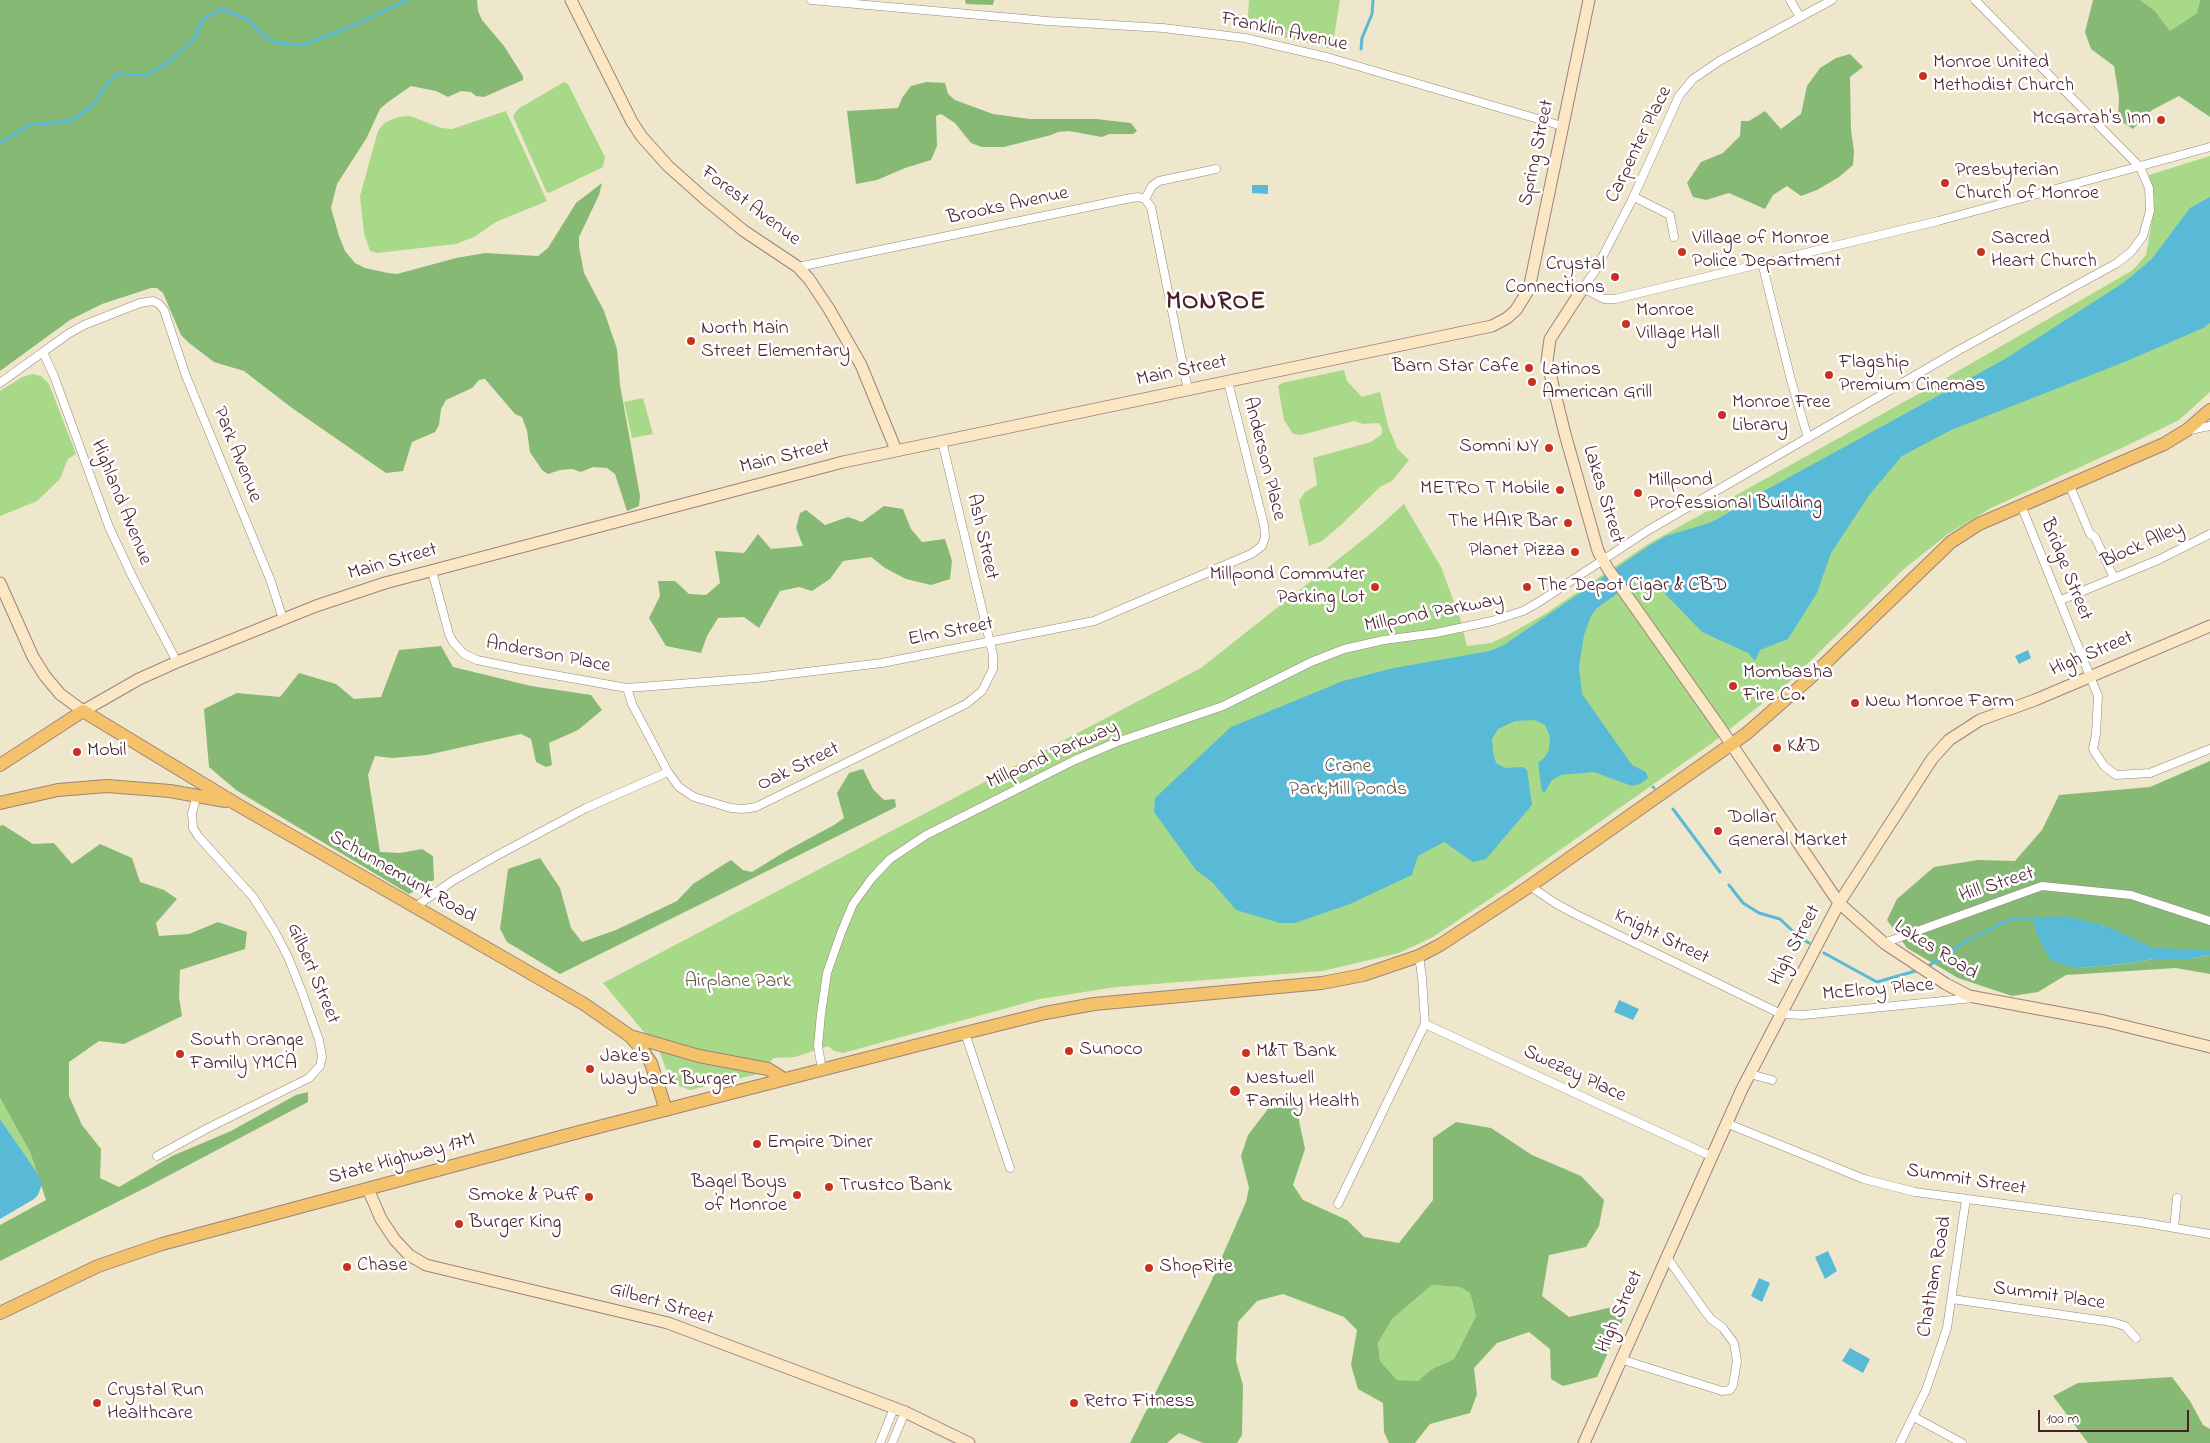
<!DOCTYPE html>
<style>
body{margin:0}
#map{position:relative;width:2210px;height:1443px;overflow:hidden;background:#efe7cc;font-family:"Indie Flower",sans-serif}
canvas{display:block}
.scale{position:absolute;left:2038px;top:1410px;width:151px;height:22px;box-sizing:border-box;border:2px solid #4a1f2b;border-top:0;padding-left:6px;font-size:15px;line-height:18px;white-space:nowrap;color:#4a1f2b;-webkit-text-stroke:4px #fff;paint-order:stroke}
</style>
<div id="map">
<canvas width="2210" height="1443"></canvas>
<div class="scale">100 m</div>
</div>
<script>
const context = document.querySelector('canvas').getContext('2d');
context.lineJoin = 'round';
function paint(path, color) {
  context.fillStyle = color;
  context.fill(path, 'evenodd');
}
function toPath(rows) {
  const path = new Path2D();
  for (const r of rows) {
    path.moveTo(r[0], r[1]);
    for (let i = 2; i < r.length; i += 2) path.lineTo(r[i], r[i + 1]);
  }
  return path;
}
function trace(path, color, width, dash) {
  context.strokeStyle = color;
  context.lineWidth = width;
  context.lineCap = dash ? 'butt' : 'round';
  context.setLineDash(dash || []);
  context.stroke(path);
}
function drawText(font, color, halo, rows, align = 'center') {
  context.font = font + ' "Indie Flower",sans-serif';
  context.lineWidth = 5;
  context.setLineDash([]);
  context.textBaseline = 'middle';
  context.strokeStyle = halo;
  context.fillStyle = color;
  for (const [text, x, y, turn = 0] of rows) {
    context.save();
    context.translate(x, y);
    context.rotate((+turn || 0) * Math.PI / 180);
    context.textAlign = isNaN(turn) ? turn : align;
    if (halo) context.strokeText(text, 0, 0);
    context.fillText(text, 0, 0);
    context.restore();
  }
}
paint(toPath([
 [1249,0,1340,0,1332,49,1247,28],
 [2140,0,2200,0,2197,13,2170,31,2155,11],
 [564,82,568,84,605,157,603,167,549,193,546,191,513,116,518,109],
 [506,111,547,201,496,222,474,237,456,244,377,253,370,251,364,233,360,196,378,131,384,123,398,117,410,116,441,128,452,129],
 [2210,156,2210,392,2179,420,2126,446,1993,507,1948,534,1904,569,1787,684,1712,743,1503,890,1433,937,1399,953,1323,971,1116,987,1040,999,843,1053,834,1051,828,1046,795,1057,774,1058,754,1075,690,1090,671,1083,659,1050,603,983,1201,668,1374,531,1404,504,1441,567,1460,618,1467,646,1491,643,1506,636,1545,614,1648,544,1920,393,2133,270,2146,255,2152,221,2149,175],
 [1344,370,1347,381,1362,397,1380,392,1388,426,1397,448,1409,460,1392,481,1380,487,1341,525,1322,541,1309,546,1299,501,1305,492,1317,485,1313,458,1371,442,1382,434,1382,428,1379,423,1363,424,1354,421,1301,435,1293,434,1284,420,1278,386,1282,383],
 [33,374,41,376,49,384,76,454,68,459,60,479,37,501,0,516,0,391,22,377],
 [643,398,653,434,632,438,624,402],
 [0,1098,30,1152,36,1171,0,1119],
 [1432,1285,1460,1287,1470,1293,1476,1316,1454,1359,1432,1369,1418,1381,1397,1380,1380,1361,1378,1343,1392,1319]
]), '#a8d988');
paint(toPath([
 [0,0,477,0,478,11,482,20,504,46,523,76,523,80,484,97,476,96,471,92,461,91,448,97,436,91,411,86,388,102,380,109,366,139,337,184,331,208,339,236,345,251,355,263,365,268,388,273,397,274,456,258,485,253,538,256,548,248,576,203,602,183,599,195,579,237,579,247,584,273,604,311,617,349,620,385,640,496,639,506,627,511,615,474,607,468,593,467,581,472,572,469,560,470,548,474,542,470,530,452,527,431,522,417,515,414,485,379,479,380,472,388,446,400,441,409,439,425,435,432,412,442,403,471,386,473,292,408,244,371,214,362,189,343,181,335,163,293,157,288,151,288,102,304,70,320,0,371],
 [965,0,994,0,993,5,966,4],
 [2093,0,2140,0,2155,11,2170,31,2197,13,2200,0,2210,0,2210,117,2179,96,2152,110,2133,129,2118,119,2119,97,2114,66,2091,49,2085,32],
 [1850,54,1863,67,1850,77,1851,130,1854,152,1853,165,1839,177,1817,190,1801,196,1787,186,1773,195,1765,209,1729,193,1706,200,1693,197,1687,183,1701,162,1723,153,1740,136,1741,121,1749,121,1765,111,1781,129,1801,114,1807,86,1820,68,1836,58],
 [926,82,945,83,948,94,955,100,993,114,1030,119,1096,119,1131,123,1137,131,1133,134,1109,134,1102,137,1069,131,1058,132,1051,135,1004,147,982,147,971,143,955,123,941,114,936,116,937,146,931,160,905,168,877,180,856,184,847,111,898,108,902,98,911,86],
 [884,506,903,509,911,529,922,542,945,539,952,561,950,579,931,585,906,579,885,568,871,557,843,561,830,579,812,591,799,587,780,591,759,628,744,617,718,618,707,636,701,653,666,646,649,618,660,596,658,581,675,581,689,594,706,595,720,583,715,551,744,553,758,534,771,549,803,546,796,528,800,513,806,510,825,525,848,517,862,522],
 [441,646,453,667,531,686,591,695,602,710,578,730,549,743,552,765,546,767,536,762,531,739,521,734,427,755,392,758,375,756,368,775,380,852,400,853,422,849,433,856,434,880,409,894,236,790,209,767,204,709,237,693,280,697,299,673,336,684,354,699,381,697,399,650],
 [2210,761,2210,952,2152,949,2110,928,2067,918,2033,919,2077,968,2123,964,2154,959,2190,959,2210,955,2210,974,2176,968,2066,975,2038,992,2012,996,1958,978,1907,948,1887,920,1897,899,1934,867,1978,860,2015,861,2042,830,2059,795,2150,787],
 [863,769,873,789,884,800,895,799,896,807,560,974,507,942,500,929,508,869,540,858,560,888,571,928,582,942,616,930,677,901,693,884,731,860,743,870,752,872,786,851,834,825,844,818,837,793,849,773],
 [3,825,33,844,54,843,72,864,100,844,132,858,140,882,164,890,177,899,156,923,159,936,189,934,218,922,247,932,245,949,180,970,179,997,182,1016,124,1044,99,1041,69,1062,69,1096,82,1125,101,1149,100,1178,119,1187,172,1156,231,1131,296,1095,308,1092,308,1102,147,1187,0,1261,0,1225,46,1200,30,1152,0,1098,0,826],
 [1296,1106,1305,1149,1293,1185,1303,1200,1347,1220,1364,1237,1399,1243,1433,1200,1433,1138,1456,1122,1491,1128,1532,1155,1581,1176,1604,1200,1599,1226,1586,1247,1549,1255,1542,1296,1569,1317,1617,1306,1625,1315,1597,1377,1563,1386,1551,1379,1550,1349,1529,1332,1497,1343,1474,1368,1477,1394,1470,1413,1430,1424,1415,1443,1389,1443,1384,1432,1383,1403,1358,1389,1351,1365,1357,1330,1344,1317,1283,1294,1257,1301,1238,1322,1236,1361,1243,1385,1242,1435,1237,1443,1203,1443,1179,1433,1167,1443,1130,1443,1210,1284,1246,1202,1249,1188,1241,1156,1248,1135,1268,1109],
 [1432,1285,1460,1287,1470,1293,1476,1316,1454,1359,1432,1369,1418,1381,1397,1380,1380,1361,1378,1343,1392,1319],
 [2172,1377,2190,1401,2203,1425,2210,1429,2210,1443,2088,1443,2053,1396,2078,1383]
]), '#86b974');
paint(toPath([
 [1252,185,1268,185,1268,194,1252,193],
 [2210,197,2210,323,2203,328,2127,361,1951,430,1902,456,1870,494,1831,553,1817,593,1788,639,1760,650,1755,661,1748,653,1702,632,1651,579,1637,579,1596,609,1591,616,1584,635,1579,667,1582,694,1632,765,1646,772,1648,778,1640,784,1632,786,1594,772,1561,775,1552,780,1545,792,1542,791,1538,763,1544,758,1549,750,1550,736,1545,725,1534,720,1515,721,1498,729,1492,739,1493,752,1496,763,1505,768,1523,767,1527,770,1532,805,1486,859,1473,862,1444,842,1418,856,1412,875,1350,904,1295,923,1280,923,1236,910,1213,883,1196,870,1154,812,1155,798,1231,727,1343,681,1394,668,1490,651,1504,645,1650,545,1666,536,1709,523,1723,516,1764,491,2005,359,2123,283,2151,260,2190,208],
 [2028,650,2031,658,2019,664,2015,656],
 [2067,918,2110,928,2152,949,2210,952,2210,955,2190,959,2154,959,2123,964,2077,968,2051,961,2037,935,2033,919],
 [1619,1000,1639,1009,1633,1020,1614,1012],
 [0,1119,36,1171,42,1184,38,1195,34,1199,0,1219],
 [1828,1251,1837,1271,1825,1279,1815,1257],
 [1759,1278,1770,1283,1762,1302,1751,1296],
 [1850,1348,1870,1359,1863,1373,1842,1361]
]), '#58bad7');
trace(toPath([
 [1361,49,1362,38,1372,14,1373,0],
 [0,143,29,125,71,121,94,104,106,85,117,74,147,75,169,62,195,38,200,25,206,17,222,9,247,19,264,36,277,43,302,45,343,30,408,0],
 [1653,787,1654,788],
 [1673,809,1720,872],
 [1729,885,1743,903,1759,913,1780,919,1798,936,1809,943],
 [2106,927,2152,949,2210,952],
 [1824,953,1877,982,1919,970],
 [1927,967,1965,942,2011,919,2067,918,2100,926]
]), '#58bad7', 3);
const street = toPath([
 [811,0,1047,21,1163,28,1245,38,1330,58,1562,126],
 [1790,0,1800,17],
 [1832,0,1721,60,1693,79,1679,96,1632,200,1595,271,1583,288,1604,299,1615,299,1938,221,2210,147],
 [1634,197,1670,215,1674,237],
 [1145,199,1151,207,1188,390],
 [1145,199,1152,186,1159,181,1216,169],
 [1762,263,1791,380,1808,438],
 [798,267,1126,199,1138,197,1145,199],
 [43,352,54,376,109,527,133,578,177,662],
 [0,383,68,334,84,325,140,303,153,301,159,304,164,310,186,376,270,579,283,619],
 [2190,430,2210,426],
 [2069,484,2090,534,2095,537,2114,578],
 [2021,505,2098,696,2096,734,2093,749,2104,766,2116,775,2150,773,2210,749],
 [432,571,449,634,453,642,464,654,477,660,520,669,627,688,756,678,882,663,1094,621,1251,554,1262,546,1265,537,1264,525,1228,382],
 [2061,600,2158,560,2210,534],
 [627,688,632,704,668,772,679,787,694,797,731,808,743,809,756,807,966,704,982,691,993,669,993,655,942,441],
 [1530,886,1555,903,1573,913,1781,1014,1803,1015,1973,998],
 [415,907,454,880,496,856,586,808,668,772],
 [1884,943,2042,886,2131,895,2210,921],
 [1425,1024,1711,1156],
 [965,1033,1010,1168],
 [822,1070,818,1046,821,1014,827,973,841,933,853,904,872,878,890,859,926,835,1075,760,1117,742,1223,706,1311,662,1344,649,1384,640,1436,633,1492,621,1523,611,1539,602,1647,531,1959,350,2117,263,2131,252,2143,236,2150,211,2149,188,2140,167,1975,0],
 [1750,1074,1772,1080],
 [1726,1123,1864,1179,1915,1192,2140,1222,2210,1234],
 [157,1156,208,1128,309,1078,320,1066,322,1057,319,1040,302,992,288,957,275,932,253,897,198,836,193,828,192,813,197,795],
 [1338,1204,1425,1024,1422,977,1419,956],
 [2174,1228,2177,1198],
 [1952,1299,2112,1322,2125,1326,2136,1338],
 [1620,1359,1722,1391,1730,1390,1733,1385,1737,1361,1734,1343,1723,1328,1711,1319,1704,1310,1666,1256],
 [1914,1417,1962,1443],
 [880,1443,894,1408],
 [892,1443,905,1412],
 [1900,1443,1926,1390,1947,1328,1966,1199]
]);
const secondary = toPath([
 [571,0,632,122,642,137,668,166,705,199,744,231,798,267,809,279,829,309,861,365,896,450],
 [1583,288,1550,339,1547,361,1565,434,1598,551,1608,569,1721,729,1839,903,1884,943,1946,984,1969,996,2104,1021,2210,1047],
 [0,583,33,657,45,676,60,694,83,711,139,679,177,662,316,606,385,583,843,462,1492,326,1507,318,1516,310,1529,289,1589,0],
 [368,1189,381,1219,395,1240,409,1255,426,1265,668,1323,905,1412,969,1443],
 [1584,1443,1742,1089,1839,903,1932,759,1949,740,1980,720,2035,700,2210,626]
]);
const primary = toPath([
 [0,765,83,711,238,805,584,1004,630,1036,643,1051,651,1063,666,1110],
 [0,803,58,790,107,786,170,791,225,801],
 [630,1036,699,1056,768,1069,784,1079],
 [0,1313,98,1266,162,1244,579,1132,965,1033,1045,1013,1094,1004,1322,983,1363,975,1419,956,1440,945,1530,886,1746,734,1811,677,1951,542,1979,524,2164,444,2187,430,2210,410]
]);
trace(street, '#9c837c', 9);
trace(secondary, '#9c837c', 13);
trace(primary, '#9c837c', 14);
trace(street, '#fff', 8);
trace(secondary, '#fbe7c3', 11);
trace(primary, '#f4c26a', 12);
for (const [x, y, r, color] of [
 [1923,76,5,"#c8321e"],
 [2161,120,5,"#c8321e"],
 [1945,183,5,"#c8321e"],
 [1682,252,5,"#c8321e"],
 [1981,252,5,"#c8321e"],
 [1615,277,5,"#c8321e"],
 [1626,324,5,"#c8321e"],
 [691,341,5,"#c8321e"],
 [1529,368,5,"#c8321e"],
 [1829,375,5,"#c8321e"],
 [1532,382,5,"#c8321e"],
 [1722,415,5,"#c8321e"],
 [1549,448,5,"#c8321e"],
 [1560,490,5,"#c8321e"],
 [1638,493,5,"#c8321e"],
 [1568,523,5,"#c8321e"],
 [1575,552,5,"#c8321e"],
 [1375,587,5,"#c8321e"],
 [1527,587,5,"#c8321e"],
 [1733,686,5,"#c8321e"],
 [1855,703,5,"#c8321e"],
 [1777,748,5,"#c8321e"],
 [77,752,5,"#c8321e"],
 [1718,831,5,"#c8321e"],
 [1069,1051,5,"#c8321e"],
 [1246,1053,5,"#c8321e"],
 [180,1054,5,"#c8321e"],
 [590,1069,5,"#c8321e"],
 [1235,1091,6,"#c8321e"],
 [757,1144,5,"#c8321e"],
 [829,1187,5,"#c8321e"],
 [797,1195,5,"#c8321e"],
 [589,1197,5,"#c8321e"],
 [459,1224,5,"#c8321e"],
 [347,1267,5,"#c8321e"],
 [1149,1268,5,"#c8321e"],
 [97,1403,5,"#c8321e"],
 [1074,1403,5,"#c8321e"]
]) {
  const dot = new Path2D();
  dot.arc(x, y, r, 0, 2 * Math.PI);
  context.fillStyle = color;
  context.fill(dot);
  trace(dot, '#fff', 2);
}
drawText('20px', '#4a1f2b', '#fff', [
 ["Franklin Avenue",1284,33,12],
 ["Carpenter Place",1640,145,-64],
 ["Spring Street",1538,153,-78],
 ["Forest Avenue",750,207,37],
 ["Brooks Avenue",1008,207,-12],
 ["Main Street",1182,372,-12],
 ["Park Avenue",236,455,68],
 ["Main Street",785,458,-14],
 ["Anderson Place",1263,459,76],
 ["Lakes Street",1602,495,73],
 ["Highland Avenue",120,503,68],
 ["Ash Street",981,537,77],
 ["Block Alley",2143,546,-24],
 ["Main Street",393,563,-16],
 ["Bridge Street",2065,570,68],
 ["Millpond Parkway",1434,614,-11],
 ["Elm Street",951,633,-11],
 ["High Street",2092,655,-23],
 ["Anderson Place",548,656,11],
 ["Millpond Parkway",1053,756,-24],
 ["Oak Street",799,768,-26],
 ["Schunnemunk Road",402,878,30],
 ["Hill Street",1997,886,-18],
 ["Knight Street",1661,938,26],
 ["High Street",1796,946,-62],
 ["Lakes Road",1935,951,32],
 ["Gilbert Street",312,974,67],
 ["McElroy Place",1878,991,-5],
 ["Swezey Place",1574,1075,25],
 ["State Highway 17M",402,1160,-15],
 ["Summit Street",1966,1181,9],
 ["Chatham Road",1936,1277,-80],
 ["Summit Place",2049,1297,8],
 ["Gilbert Street",661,1305,17],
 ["High Street",1621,1312,-66]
]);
drawText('20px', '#4a1f2b', '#fff', [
 ["Monroe United",1933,64],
 ["Methodist Church",1933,87],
 ["McGarrah's Inn",2151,120,"right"],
 ["Presbyterian",1955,172],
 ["Church of Monroe",1955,195],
 ["Village of Monroe",1692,240],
 ["Police Department",1692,263],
 ["Sacred",1991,240],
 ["Heart Church",1991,263],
 ["Crystal",1605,266,"right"],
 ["Connections",1605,289,"right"],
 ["Monroe",1636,312],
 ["Village Hall",1636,335],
 ["North Main",701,330],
 ["Street Elementary",701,353],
 ["Flagship",1839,364],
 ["Premium Cinemas",1839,387],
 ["Barn Star Cafe",1519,368,"right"],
 ["Latinos",1542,371],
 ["American Grill",1542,394],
 ["Monroe Free",1732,404],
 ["Library",1732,427],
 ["Somni NY",1539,448,"right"],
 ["Millpond",1648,482],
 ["Professional Building",1648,505],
 ["METRO T Mobile",1550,490,"right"],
 ["The HAIR Bar",1558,523,"right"],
 ["Planet Pizza",1565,552,"right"],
 ["Millpond Commuter",1365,576,"right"],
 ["Parking Lot",1365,599,"right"],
 ["The Depot Cigar & CBD",1537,587],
 ["Mombasha",1743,674],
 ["Fire Co.",1743,697],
 ["New Monroe Farm",1865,703],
 ["K&D",1787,748],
 ["Mobil",87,752],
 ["Dollar",1728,819],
 ["General Market",1728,842],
 ["South Orange",190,1042],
 ["Family YMCA",190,1065],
 ["Sunoco",1079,1051],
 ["M&T Bank",1256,1053],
 ["Jake's",600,1058],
 ["Wayback Burger",600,1081],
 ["Nestwell",1246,1080],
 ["Family Health",1246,1103],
 ["Empire Diner",767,1144],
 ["Bagel Boys",787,1184,"right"],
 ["of Monroe",787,1207,"right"],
 ["Trustco Bank",839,1187],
 ["Smoke & Puff",579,1197,"right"],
 ["Burger King",469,1224],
 ["Chase",357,1267],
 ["ShopRite",1159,1268],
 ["Crystal Run",107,1392],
 ["Healthcare",107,1415],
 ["Retro Fitness",1084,1403]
], 'left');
drawText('20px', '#665747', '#fff', [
 ["Crane",1348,768],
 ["Park;Mill Ponds",1348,791],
 ["Airplane Park",738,983]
]);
context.letterSpacing = '1px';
drawText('bold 25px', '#4a1f2b', '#fff', [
 ["MONROE",1216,304]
]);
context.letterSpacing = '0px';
</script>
